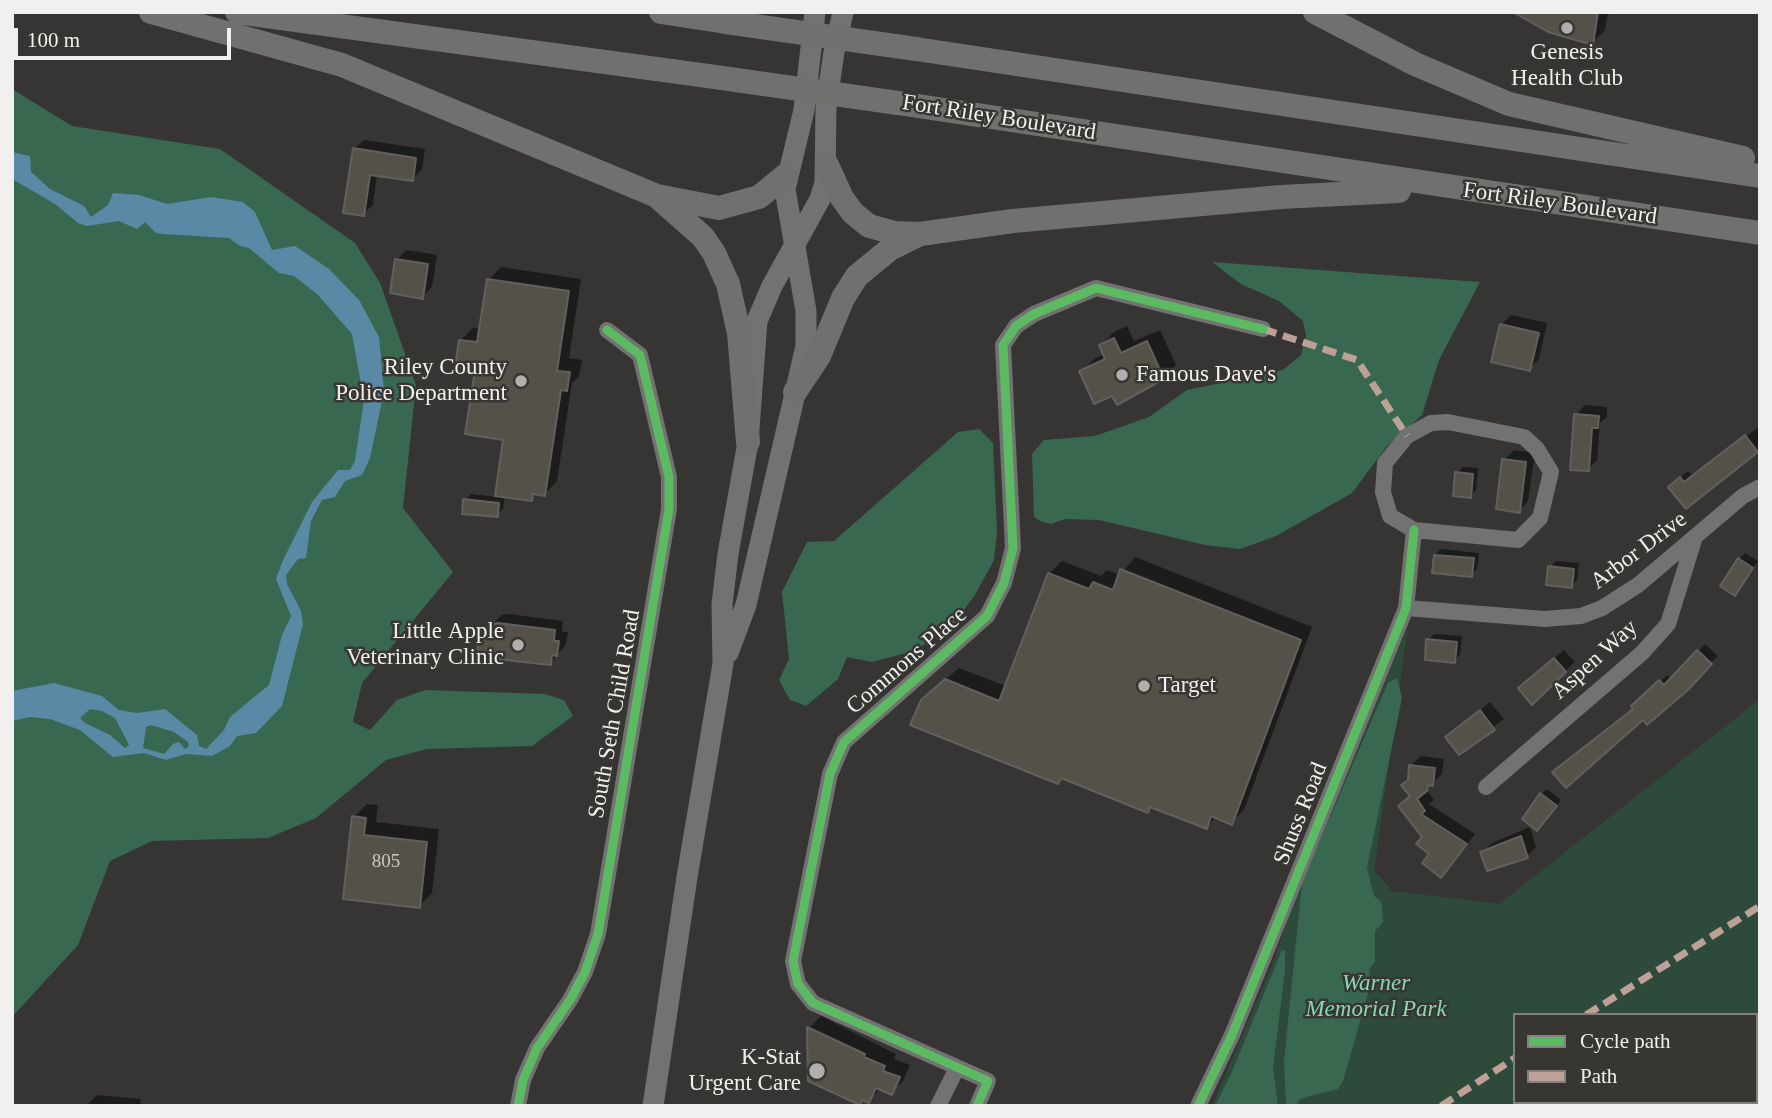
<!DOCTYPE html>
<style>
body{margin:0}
#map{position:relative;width:1772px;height:1118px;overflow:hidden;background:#363534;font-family:"Times New Roman",serif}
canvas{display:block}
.frame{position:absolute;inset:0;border:14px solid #f1f0ee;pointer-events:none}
.legend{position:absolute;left:1513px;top:1013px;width:245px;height:91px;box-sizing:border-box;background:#373633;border:2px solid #81807e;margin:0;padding:9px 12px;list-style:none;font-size:21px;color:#f1f0ee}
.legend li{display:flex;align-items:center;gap:14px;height:35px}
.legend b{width:35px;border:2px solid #81807e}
.scale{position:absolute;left:14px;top:28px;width:217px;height:32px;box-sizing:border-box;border:4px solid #f1f0ee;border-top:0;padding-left:9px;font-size:21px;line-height:24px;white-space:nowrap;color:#f1f0ee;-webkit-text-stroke:5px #373633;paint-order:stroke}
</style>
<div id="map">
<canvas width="1772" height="1118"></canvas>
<div class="frame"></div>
<ul class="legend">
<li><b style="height:9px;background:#5cba63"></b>Cycle path</li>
<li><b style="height:9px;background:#bda197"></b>Path</li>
</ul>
<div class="scale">100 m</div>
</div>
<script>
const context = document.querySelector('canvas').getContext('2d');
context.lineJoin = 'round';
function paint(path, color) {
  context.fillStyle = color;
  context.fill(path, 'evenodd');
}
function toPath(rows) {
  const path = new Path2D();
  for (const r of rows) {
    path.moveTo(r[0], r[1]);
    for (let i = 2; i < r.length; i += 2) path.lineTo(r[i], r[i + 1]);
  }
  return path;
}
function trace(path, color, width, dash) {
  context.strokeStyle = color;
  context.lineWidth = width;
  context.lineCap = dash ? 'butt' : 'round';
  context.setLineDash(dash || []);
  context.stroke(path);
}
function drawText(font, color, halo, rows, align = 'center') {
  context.font = font + ' "Times New Roman",serif';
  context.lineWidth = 5;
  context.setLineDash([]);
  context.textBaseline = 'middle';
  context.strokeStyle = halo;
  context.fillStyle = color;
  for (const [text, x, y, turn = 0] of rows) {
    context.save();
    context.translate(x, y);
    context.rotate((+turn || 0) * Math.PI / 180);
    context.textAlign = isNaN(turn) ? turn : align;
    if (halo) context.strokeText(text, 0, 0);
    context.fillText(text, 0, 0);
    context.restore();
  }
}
paint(toPath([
 [1408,627,1374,870,1392,891,1499,904,1760,699,1760,1106,1212,1106,1275,958,1303,872],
 [1515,1015,1756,1015,1756,1102,1515,1102]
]), '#2d4a3a');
paint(toPath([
 [12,89,72,126,220,149,355,243,380,283,416,385,403,508,453,572,362,683,353,722,370,730,397,700,425,690,545,694,564,700,573,716,532,746,427,749,386,760,316,818,268,838,152,841,110,861,78,945,12,1017],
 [1212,262,1480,282,1439,360,1422,415,1387,446,1352,493,1276,536,1240,549,1205,545,1099,520,1065,519,1051,524,1040,521,1034,517,1032,454,1044,440,1095,436,1149,417,1187,390,1283,370,1301,355,1306,336,1303,321,1279,301,1241,284],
 [979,429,993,443,997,532,994,560,975,595,951,627,914,651,872,662,847,657,838,679,806,706,790,700,779,680,789,659,782,592,807,542,834,541,958,432],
 [1397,678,1402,698,1367,868,1374,896,1381,901,1383,922,1375,931,1375,962,1369,969,1371,983,1343,1081,1338,1089,1309,1096,1299,1100,1296,1106,1286,1106,1284,1061,1302,882,1388,683],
 [1282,950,1285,951,1285,970,1273,1067,1278,1106,1215,1106,1231,1074],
 [1760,1020,1760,1106,1647,1106,1646,1102,1756,1102,1756,1021]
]), '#396851');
paint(toPath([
 [12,152,30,156,31,172,50,189,84,206,91,217,108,205,113,193,139,195,167,204,211,197,243,202,255,212,272,250,295,246,329,269,359,300,379,337,384,391,370,458,362,475,345,481,335,497,322,500,311,521,306,558,298,559,286,575,287,584,301,611,303,624,282,706,256,733,237,736,230,746,212,756,186,754,166,760,144,753,113,757,80,730,50,719,30,717,12,721,12,691,54,683,102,696,119,710,137,713,165,709,197,735,199,746,206,749,224,730,230,717,269,685,282,635,291,616,276,579,283,560,312,502,338,470,350,470,355,461,364,400,352,334,318,295,294,276,279,273,249,248,240,246,229,238,163,234,156,233,145,222,137,229,119,221,87,226,78,223,55,204,12,179],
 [90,709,102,711,115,718,129,745,125,748,110,735,85,723,80,718],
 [151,725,174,732,188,742,189,746,185,749,179,742,173,744,164,754,143,748,146,727]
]), '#5989a5');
paint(toPath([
 [1517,12,1611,12,1607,17,1605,30,1592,43,1564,37],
 [364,140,425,149,422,170,412,179,377,174,373,205,363,214,354,149],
 [406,250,437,255,432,287,422,297,397,260],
 [501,267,581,279,569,358,582,360,579,376,572,383,557,481,545,494,537,493,531,499,505,495,503,509,497,515,465,500,471,494,497,497,505,438,477,368,460,341,473,328,481,329,488,280],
 [1511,315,1547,323,1539,359,1529,369,1501,325],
 [1127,326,1134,341,1160,330,1176,365,1163,378,1113,393,1081,372,1094,359,1105,354,1101,345,1114,332],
 [1585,405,1607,407,1607,417,1600,423,1597,460,1588,469,1576,415],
 [1760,426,1760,449,1686,506,1678,480,1688,471,1692,476],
 [1514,450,1535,453,1528,501,1519,511,1504,460],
 [1463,467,1478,468,1476,490,1470,496,1457,473],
 [1441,549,1479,553,1477,569,1471,575,1435,555],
 [1745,553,1758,561,1735,593,1739,559],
 [1135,557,1312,627,1244,810,1231,822,1217,816,1206,827,1153,806,1148,811,1063,777,1057,782,936,687,959,668,1006,686,1049,574,1062,561,1101,576,1107,570,1120,575],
 [1556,561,1579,563,1577,580,1571,586,1550,567],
 [508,614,563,621,562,632,568,632,566,644,550,664,481,635,502,615],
 [1434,634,1462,636,1460,655,1454,661,1428,640],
 [1705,644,1718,656,1647,722,1643,718,1561,765,1634,708,1667,675,1672,679],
 [1564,650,1575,662,1532,703,1529,679],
 [1490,702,1504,719,1459,752,1447,737],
 [1421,756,1444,759,1442,774,1426,789,1434,800,1429,804,1475,834,1450,866,1432,854,1411,795,1411,765],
 [1547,789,1561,800,1543,823,1541,794],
 [367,804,378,805,376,822,439,829,432,893,419,906,345,898,354,817],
 [1530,827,1536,847,1527,856,1482,852,1492,843],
 [821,1016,896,1054,894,1059,910,1065,903,1081,891,1092,881,1088,868,1101,863,1099,860,1102,810,1080,809,1028],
 [97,1095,141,1099,140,1106,86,1106]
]), '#0007');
const building = toPath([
 [1513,12,1598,12,1593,45,1548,32,1513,12],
 [353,148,416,158,413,181,370,175,364,216,343,213,353,148],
 [395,259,428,264,423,299,390,293,395,259],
 [487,279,569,291,557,371,570,372,567,391,561,390,545,496,533,494,532,501,495,496,503,440,465,434,475,370,455,367,459,340,477,342,487,279],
 [1500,324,1539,333,1530,371,1491,362,1500,324],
 [1114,338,1121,353,1147,341,1164,379,1117,405,1112,396,1094,404,1079,371,1105,359,1099,345,1114,338],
 [1574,414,1599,416,1598,428,1592,428,1589,471,1570,470,1574,414],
 [1745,435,1758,452,1686,509,1668,487,1680,477,1684,482,1745,435],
 [1502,459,1526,462,1520,513,1496,509,1502,459],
 [1455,472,1473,474,1471,498,1453,496,1455,472],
 [463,499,499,503,498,517,462,514,463,499],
 [1434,555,1474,558,1472,577,1432,573,1434,555],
 [1738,558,1753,568,1735,596,1720,586,1738,558],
 [1548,566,1574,569,1572,588,1546,585,1548,566],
 [1120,569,1301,640,1232,825,1211,816,1207,829,1150,807,1148,813,1061,778,1058,784,910,725,921,700,945,679,999,701,1048,573,1089,589,1093,582,1113,590,1120,569],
 [498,623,555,630,554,641,559,641,557,656,552,655,551,665,477,657,479,634,489,635,490,624,498,623],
 [1426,639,1457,642,1455,663,1425,660,1426,639],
 [1697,650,1712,664,1688,690,1647,725,1643,720,1566,788,1552,772,1633,709,1631,706,1659,680,1664,685,1697,650],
 [1554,658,1566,672,1532,705,1518,688,1554,658],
 [1480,710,1495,730,1459,755,1445,737,1480,710],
 [1409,765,1435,768,1433,786,1428,785,1427,791,1417,799,1425,811,1421,814,1467,844,1441,878,1422,863,1429,854,1416,844,1422,837,1398,806,1410,796,1401,785,1408,780,1409,765],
 [1540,793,1557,806,1537,831,1522,819,1540,793],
 [352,816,366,818,364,835,427,842,420,908,343,899,352,816],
 [1521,836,1528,858,1487,871,1480,852,1521,836],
 [807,1027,865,1054,864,1057,885,1066,883,1071,900,1077,892,1095,876,1088,869,1103,862,1100,860,1105,808,1081,807,1027]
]);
paint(building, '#555148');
trace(building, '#61605f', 2);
trace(toPath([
 [1448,422,1524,437,1537,449,1551,472,1540,518,1518,540,1414,530,1390,516,1383,492,1385,463,1407,436,1431,423,1448,422],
 [1406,608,1545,619,1581,616,1602,608,1638,585,1743,496,1760,487],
 [1486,787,1642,653,1668,624,1694,540],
 [518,1106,523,1080,537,1048,570,1000,585,972,598,934,669,509,669,477,640,355,607,330],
 [938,1106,957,1068],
 [977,1106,988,1081,813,1003,798,984,793,961,830,774,844,742,987,616,1004,583,1013,548,1003,345,1016,326,1034,314,1096,288,1263,329],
 [1198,1106,1232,1035,1406,608,1414,530]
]), '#727272', 16);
trace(toPath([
 [728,653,746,605,806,346,806,311,785,189,804,110,815,12],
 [653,1106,687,877,723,664,722,604,728,554,748,442,757,321,772,286,820,199,825,183,826,107,834,52,843,12]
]), '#737272', 21);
trace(toPath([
 [151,12,342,65,657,196,719,208,759,197,786,175],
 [237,12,708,76],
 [661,12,726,22],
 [1315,12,1415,64,1509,104,1743,158],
 [916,49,1760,176],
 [898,103,1760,233],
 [827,165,842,198,853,213,869,226,895,233,920,234,1013,221,1281,197,1399,191],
 [660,199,703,237,714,253,728,284,739,333,748,442],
 [795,392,819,356,843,298,857,276,890,249,918,235]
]), '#70706f', 24);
trace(toPath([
 [726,22,916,49],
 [708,76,898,103]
]), '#70706f', 24);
trace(toPath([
 [1263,329,1357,360,1407,436],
 [1586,1015,1760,906],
 [1441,1106,1515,1058],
 [1754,1106,1760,1099]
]), '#bda197', 7, [14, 7]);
trace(toPath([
 [518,1106,523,1080,537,1048,570,1000,585,972,598,934,669,509,669,477,640,355,607,330],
 [977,1106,988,1081,813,1003,798,984,793,961,830,774,844,742,987,616,1004,583,1013,548,1003,345,1016,326,1034,314,1096,288,1263,329],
 [1198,1106,1232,1035,1406,608,1414,530]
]), '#5cba63', 9);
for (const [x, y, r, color] of [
 [1567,28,7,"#b0afad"],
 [1122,375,7,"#b0afad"],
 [521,381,7,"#b0afad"],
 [518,645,7,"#b0afad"],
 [1144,686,7,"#b0afad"],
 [817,1071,9,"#b0afad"]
]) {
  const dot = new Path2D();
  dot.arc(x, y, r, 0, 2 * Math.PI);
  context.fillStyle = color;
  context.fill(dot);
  trace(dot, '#373633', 2.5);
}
drawText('19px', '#cac8c4', null, [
 ["805",386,862]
]);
drawText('23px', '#f1f0ee', '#373633', [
 ["Genesis",1567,53,"center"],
 ["Health Club",1567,79,"center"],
 ["Riley County",507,368],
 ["Police Department",507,394],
 ["Famous Dave's",1136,375,"left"],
 ["Little Apple",504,632],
 ["Veterinary Clinic",504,658],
 ["Target",1158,686,"left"],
 ["K-Stat",801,1058],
 ["Urgent Care",801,1084]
], 'right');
drawText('23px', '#f1f0ee', '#373633', [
 ["Fort Riley Boulevard",999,118,9],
 ["Fort Riley Boulevard",1560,204,8],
 ["Arbor Drive",1639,551,-37],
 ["Aspen Way",1595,660,-42],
 ["Commons Place",907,661,-41],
 ["South Seth Child Road",615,714,-80],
 ["Shuss Road",1301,814,-68]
]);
drawText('italic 23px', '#86daae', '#373633', [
 ["Warner",1376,984],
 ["Memorial Park",1376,1010]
]);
</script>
